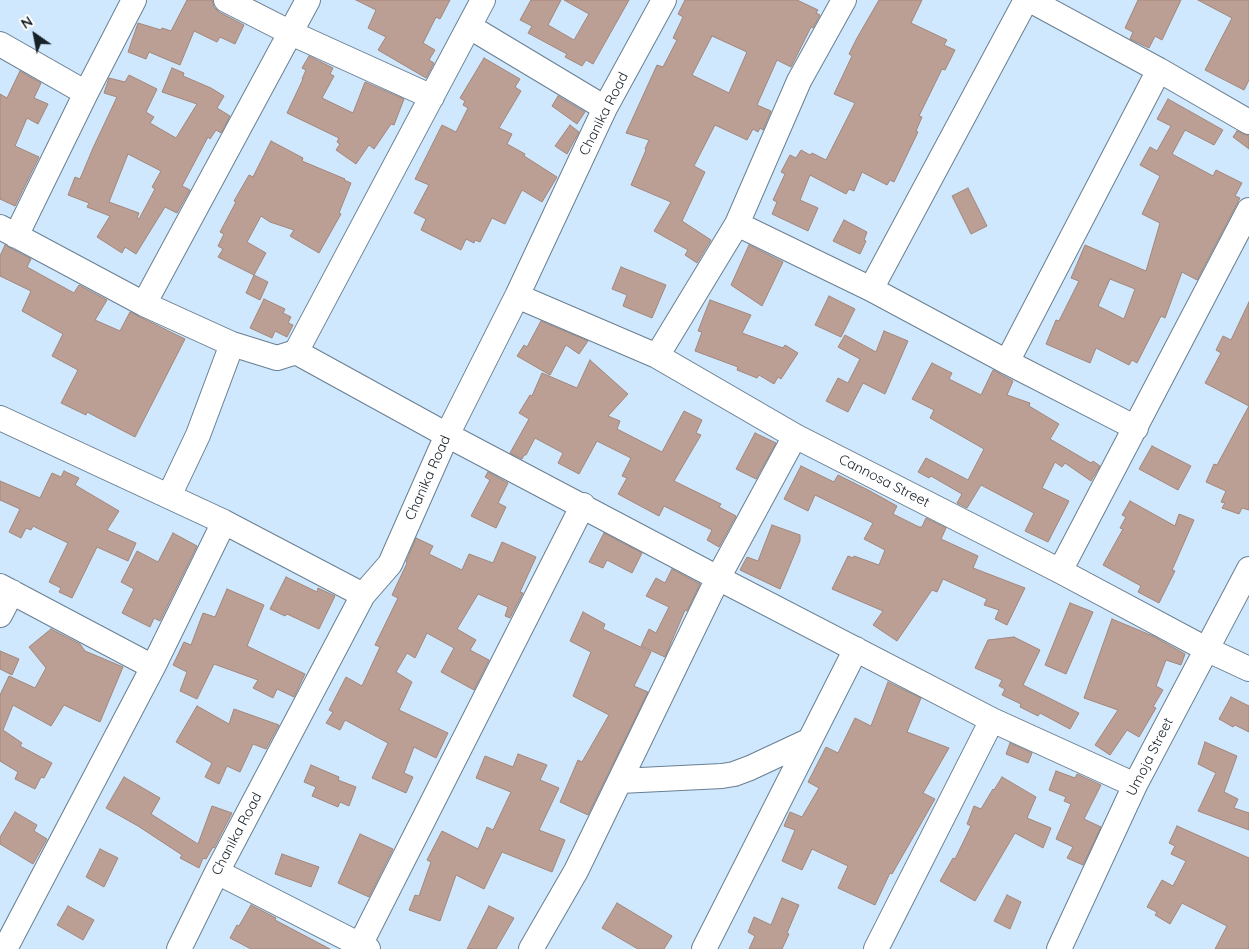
<!DOCTYPE html>
<style>
body{margin:0}
#map{position:relative;width:1249px;height:949px;overflow:hidden;background:#cfe8fd;font-family:Quicksand,sans-serif}
canvas{display:block}
.north{position:absolute;left:10px;top:10px;width:50px;height:50px;-webkit-text-stroke:4px #fff;paint-order:stroke;rotate:327deg;font-size:14px;font-weight:700;line-height:20px;text-align:center;color:#172128}
.north::after{content:'';display:block;margin:auto;width:18px;height:22px;background:#172128;clip-path:polygon(50% 0,100% 100%,50% 72%,0 100%)}
</style>
<div id="map">
<canvas width="1249" height="949"></canvas>
<div class="north">N</div>
</div>
<script>
const context = document.querySelector('canvas').getContext('2d');
context.lineJoin = 'round';
function paint(path, color) {
  context.fillStyle = color;
  context.fill(path, 'evenodd');
}
function toPath(rows) {
  const path = new Path2D();
  for (const r of rows) {
    path.moveTo(r[0], r[1]);
    for (let i = 2; i < r.length; i += 2) path.lineTo(r[i], r[i + 1]);
  }
  return path;
}
function trace(path, color, width, dash) {
  context.strokeStyle = color;
  context.lineWidth = width;
  context.lineCap = dash ? 'butt' : 'round';
  context.setLineDash(dash || []);
  context.stroke(path);
}
function drawText(font, color, halo, rows, align = 'center') {
  context.font = font + ' Quicksand,sans-serif';
  context.lineWidth = 4;
  context.setLineDash([]);
  context.textBaseline = 'middle';
  context.strokeStyle = halo;
  context.fillStyle = color;
  for (const [text, x, y, turn = 0] of rows) {
    context.save();
    context.translate(x, y);
    context.rotate((+turn || 0) * Math.PI / 180);
    context.textAlign = isNaN(turn) ? turn : align;
    if (halo) context.strokeText(text, 0, 0);
    context.fillText(text, 0, 0);
    context.restore();
  }
}
const building = toPath([
 [187,0,212,0,214,7,219,12,244,25,235,44,220,37,217,42,194,31,180,65,149,52,146,59,128,52,138,23,161,30,162,28,171,31,187,0],
 [356,0,450,0,440,19,436,17,423,43,435,50,429,60,434,63,426,78,378,50,386,37,368,28,376,10,356,0],
 [531,0,561,0,548,25,574,40,589,14,564,0,629,0,593,64,586,60,582,66,565,57,567,54,528,33,532,26,520,20,531,0],
 [685,0,797,0,818,10,816,13,820,15,813,28,811,27,791,67,777,60,757,105,771,111,763,130,760,128,758,132,753,129,747,140,715,125,694,166,705,172,682,221,711,240,697,263,685,255,688,250,654,231,671,202,631,185,646,150,645,149,649,140,626,133,657,65,663,67,677,40,673,38,683,17,678,14,685,0],
 [712,36,747,52,729,93,692,75,712,36],
 [879,0,922,0,911,23,947,40,944,45,955,50,945,70,942,69,919,116,922,117,916,131,918,132,894,182,890,180,887,185,862,172,854,191,849,189,846,194,810,175,800,200,818,208,808,231,772,214,777,202,773,200,785,174,781,172,790,155,796,158,801,150,810,155,812,153,826,160,855,103,834,94,852,56,849,54,857,38,879,0],
 [1138,0,1181,0,1162,40,1155,36,1149,48,1130,39,1133,32,1125,28,1138,0],
 [1198,0,1249,0,1249,80,1244,90,1205,70,1232,18,1198,0],
 [309,56,333,68,330,74,334,76,322,98,353,113,365,82,404,99,394,125,391,124,374,149,369,145,356,164,336,150,340,144,337,142,339,138,287,113,303,79,302,79,306,70,302,68,309,56],
 [484,58,520,79,515,87,521,91,499,128,512,134,507,144,525,154,524,156,557,177,542,202,522,190,505,224,492,218,480,242,475,240,474,243,466,239,461,250,421,230,426,219,414,213,429,185,415,179,442,125,456,132,468,108,463,105,465,101,460,98,484,58],
 [172,68,184,73,183,76,211,88,224,96,217,108,230,116,221,133,216,130,210,139,208,137,182,186,190,190,177,213,165,207,136,254,125,247,122,253,97,237,110,216,87,207,89,203,68,195,75,177,80,179,93,148,117,97,104,93,109,78,125,82,129,75,157,89,146,112,154,117,150,123,176,138,197,104,162,92,172,68],
 [128,154,161,171,152,187,155,189,139,219,137,218,139,213,109,202,128,154],
 [20,71,41,83,34,98,48,104,38,124,27,118,15,146,39,157,15,206,0,199,0,94,7,98,20,71],
 [558,96,585,112,577,124,552,106,558,96],
 [1168,99,1223,130,1214,145,1185,130,1172,154,1213,176,1216,170,1242,183,1235,196,1240,198,1197,280,1182,272,1165,318,1161,316,1137,363,1132,360,1129,365,1096,348,1090,363,1046,344,1056,320,1059,321,1079,281,1071,278,1085,245,1146,271,1160,223,1142,214,1160,176,1140,165,1150,147,1157,151,1171,126,1157,119,1168,99],
 [1110,279,1135,289,1124,319,1098,306,1110,279],
 [570,125,579,132,567,154,555,146,570,125],
 [1237,131,1249,136,1249,149,1233,137,1237,131],
 [271,141,303,158,302,161,345,179,344,180,351,183,339,213,341,214,319,253,290,236,294,230,270,222,261,216,247,242,266,253,254,275,218,257,223,249,218,246,224,234,220,232,236,202,234,201,249,175,253,177,271,141],
 [968,188,987,226,971,234,952,196,968,188],
 [844,220,867,232,864,240,866,241,860,254,833,241,844,220],
 [5,245,31,259,27,267,74,293,79,285,107,300,95,320,120,331,130,312,185,339,135,437,87,412,86,415,61,403,78,370,52,356,63,334,22,311,31,291,0,276,0,256,5,245],
 [749,245,783,262,762,306,731,285,749,245],
 [621,267,666,285,652,318,623,306,627,295,612,289,621,267],
 [254,275,268,282,260,300,246,293,254,275],
 [829,296,855,309,841,337,815,325,829,296],
 [264,299,285,309,283,313,291,317,288,323,293,325,287,337,275,331,272,338,250,328,264,299],
 [710,300,751,315,742,333,783,348,785,345,798,353,781,379,778,377,774,384,759,375,757,378,737,370,738,367,695,351,702,332,698,331,710,300],
 [1249,302,1249,406,1205,383,1221,353,1216,350,1223,336,1231,340,1249,302],
 [541,321,588,341,579,354,566,345,550,375,517,356,524,345,527,347,541,321],
 [884,331,908,341,885,394,863,383,848,412,826,401,838,378,848,383,860,359,838,347,845,335,876,352,884,331],
 [590,360,628,394,608,416,620,421,617,429,662,452,684,411,702,420,696,433,701,435,674,481,721,504,719,507,736,516,719,547,707,540,712,530,664,506,659,516,618,494,627,478,622,476,631,458,597,441,579,474,558,463,563,453,535,438,526,455,524,455,522,459,510,453,529,419,519,413,530,395,532,396,542,373,577,388,590,360],
 [932,363,952,373,949,379,981,395,993,370,1013,381,1007,395,1030,403,1029,406,1059,424,1050,439,1091,463,1093,461,1100,466,1091,481,1065,463,1062,467,1055,462,1042,488,1069,501,1048,542,1025,531,1034,513,981,485,967,508,957,503,962,494,931,476,929,478,918,472,926,458,968,480,984,449,930,418,934,410,912,399,932,363],
 [1249,406,1249,510,1242,508,1239,514,1222,508,1225,503,1221,502,1226,491,1206,482,1214,464,1217,465,1249,406],
 [755,433,776,443,756,479,736,469,755,433],
 [1152,446,1191,466,1178,490,1139,469,1152,446],
 [801,466,834,482,838,475,870,491,897,506,893,514,919,527,922,527,926,518,946,528,941,539,978,556,973,568,1025,588,1007,625,995,619,999,610,984,605,987,599,943,579,937,592,932,590,897,641,873,625,883,611,832,589,848,556,853,558,854,556,879,565,885,550,864,539,873,523,815,495,808,511,784,499,801,466],
 [64,471,79,478,75,485,119,511,107,530,136,543,128,561,97,547,72,598,59,592,61,588,49,582,68,543,33,526,31,530,26,528,21,538,9,532,20,509,0,500,0,481,40,498,52,473,61,477,64,471],
 [488,472,508,483,498,503,506,507,496,528,471,516,490,480,485,477,488,472],
 [1130,501,1175,526,1179,514,1194,520,1172,570,1175,571,1159,603,1138,592,1141,586,1103,565,1123,529,1120,528,1126,517,1122,515,1130,501],
 [772,525,800,535,800,541,780,589,740,570,747,557,758,561,772,525],
 [173,533,197,546,160,621,154,618,150,627,122,613,134,589,121,582,137,551,158,562,173,533],
 [604,533,642,553,632,573,607,560,603,568,589,562,604,533],
 [416,538,433,546,429,554,462,570,469,554,493,563,502,542,536,557,520,592,523,593,510,618,505,616,508,607,478,594,457,629,476,640,470,650,489,660,474,690,441,672,454,648,427,633,415,658,407,653,396,672,412,682,399,710,448,733,436,758,414,747,404,773,413,777,406,793,372,778,388,743,345,720,340,730,326,723,333,712,329,710,346,677,362,686,380,647,375,645,398,598,392,595,407,563,406,562,416,538],
 [672,569,700,584,687,611,685,610,665,657,641,646,649,629,656,633,669,607,646,596,656,578,665,583,672,569],
 [286,577,317,592,318,588,335,596,319,629,287,614,285,616,270,609,286,577],
 [227,589,264,605,247,646,305,674,294,697,277,689,273,698,253,688,258,680,214,664,197,699,180,691,187,672,173,665,184,642,191,645,203,613,215,617,227,589],
 [1070,603,1093,612,1066,674,1045,665,1070,603],
 [583,612,605,624,603,629,651,652,634,686,648,692,588,815,560,802,578,760,582,762,609,715,573,696,591,652,570,641,583,612],
 [1112,619,1153,636,1185,654,1181,665,1166,660,1156,686,1163,690,1153,707,1156,708,1139,737,1127,730,1110,755,1095,745,1118,710,1084,698,1112,619],
 [51,629,80,644,85,651,123,667,100,722,64,705,51,726,13,705,3,730,22,743,20,746,52,763,44,778,41,777,35,789,15,779,18,772,0,761,0,695,9,676,35,688,46,668,29,647,51,629],
 [1014,637,1040,650,1023,685,1079,713,1070,729,1040,713,1038,716,1020,707,1021,704,1002,695,1005,689,999,686,1002,680,975,668,988,640,1014,637],
 [0,651,19,659,12,675,0,669,0,651],
 [888,682,921,698,907,732,949,748,923,793,935,799,892,874,890,873,875,905,838,888,848,866,812,849,802,870,782,861,795,830,784,826,790,812,802,817,819,788,808,782,826,747,838,753,855,718,871,726,888,682],
 [1231,697,1249,706,1249,732,1235,725,1233,727,1219,719,1231,697],
 [197,706,229,724,234,709,279,725,266,749,253,744,240,772,227,766,219,784,205,777,212,763,176,742,197,706],
 [1205,742,1237,756,1224,792,1238,799,1234,808,1249,813,1249,830,1198,811,1216,773,1198,764,1205,742],
 [1010,743,1032,753,1028,763,1006,754,1010,743],
 [518,754,547,765,540,780,559,788,539,830,565,840,552,872,502,852,484,889,456,875,440,921,409,910,415,895,419,896,431,862,427,860,442,831,478,849,487,827,493,830,511,792,476,778,485,756,513,767,518,754],
 [311,765,339,777,338,780,356,787,349,806,340,802,338,807,312,796,316,787,304,782,311,765],
 [1056,771,1075,778,1077,774,1101,785,1084,819,1101,827,1083,865,1067,858,1073,847,1056,839,1071,804,1064,801,1066,797,1049,790,1056,771],
 [124,777,160,798,151,814,198,844,212,806,232,813,214,848,213,847,206,859,203,858,199,868,180,858,182,855,138,826,106,808,124,777],
 [1002,777,1036,797,1027,818,1051,828,1043,848,1015,833,975,901,940,881,953,858,955,859,971,826,967,824,974,806,981,809,993,789,994,790,1002,777],
 [15,812,37,825,34,831,47,839,33,864,0,844,0,837,15,812],
 [1177,826,1249,858,1249,949,1215,949,1227,926,1182,903,1170,924,1155,915,1157,912,1147,907,1162,880,1173,886,1186,861,1171,854,1175,846,1169,843,1177,826],
 [360,834,393,849,369,897,338,883,360,834],
 [100,849,118,858,104,887,86,877,100,849],
 [282,854,319,867,311,887,275,874,282,854],
 [1007,895,1021,902,1010,929,994,921,1007,895],
 [782,898,799,905,787,933,789,934,782,949,749,949,755,936,748,932,754,917,771,925,782,898],
 [617,903,672,936,664,949,638,949,602,928,617,903],
 [251,905,276,918,275,920,330,949,251,949,230,938,237,925,239,926,251,905],
 [68,906,94,920,83,940,57,925,68,906],
 [489,906,514,918,496,949,467,949,489,906]
]);
paint(building, '#bc9f94');
trace(building, '#a3867b', 1);
const minor = toPath([
 [226,0,291,33,432,97],
 [1030,0,1159,70,1249,122],
 [470,27,605,108],
 [0,44,86,93],
 [737,224,871,289,1007,362,1136,428],
 [0,227,144,304,232,344,277,358,296,352,447,435,718,578,992,720,1135,785],
 [16,236,86,93,134,0],
 [871,289,1026,0],
 [517,296,657,356,795,436,1060,571,1206,649,1249,669],
 [144,304,308,0],
 [296,352,483,0],
 [657,356,737,224,799,81,844,0],
 [1007,362,1159,70],
 [0,418,224,522,363,595],
 [169,496,198,435,232,344],
 [1060,571,1249,210],
 [0,586,153,667],
 [0,615,12,592],
 [620,781,722,776,734,774,750,768,810,740],
 [217,872,368,949],
 [360,945,583,505],
 [5,949,153,667,224,522],
 [179,949,217,872,363,595,390,564,447,435,517,296,605,108,664,0],
 [531,949,576,871,718,578,795,436],
 [704,949,856,649],
 [876,949,992,720],
 [1059,949,1135,785,1249,569]
]);
trace(minor, '#697f92', 26);
trace(minor, '#fff', 24);
drawText('14px', '#172128', '#fff', [
 ["Chanika Road",604,114,-63],
 ["Chanika Road",428,478,-66],
 ["Cannosa Street",884,481,27],
 ["Umoja Street",1150,757,-63],
 ["Chanika Road",237,834,-62]
]);
</script>
